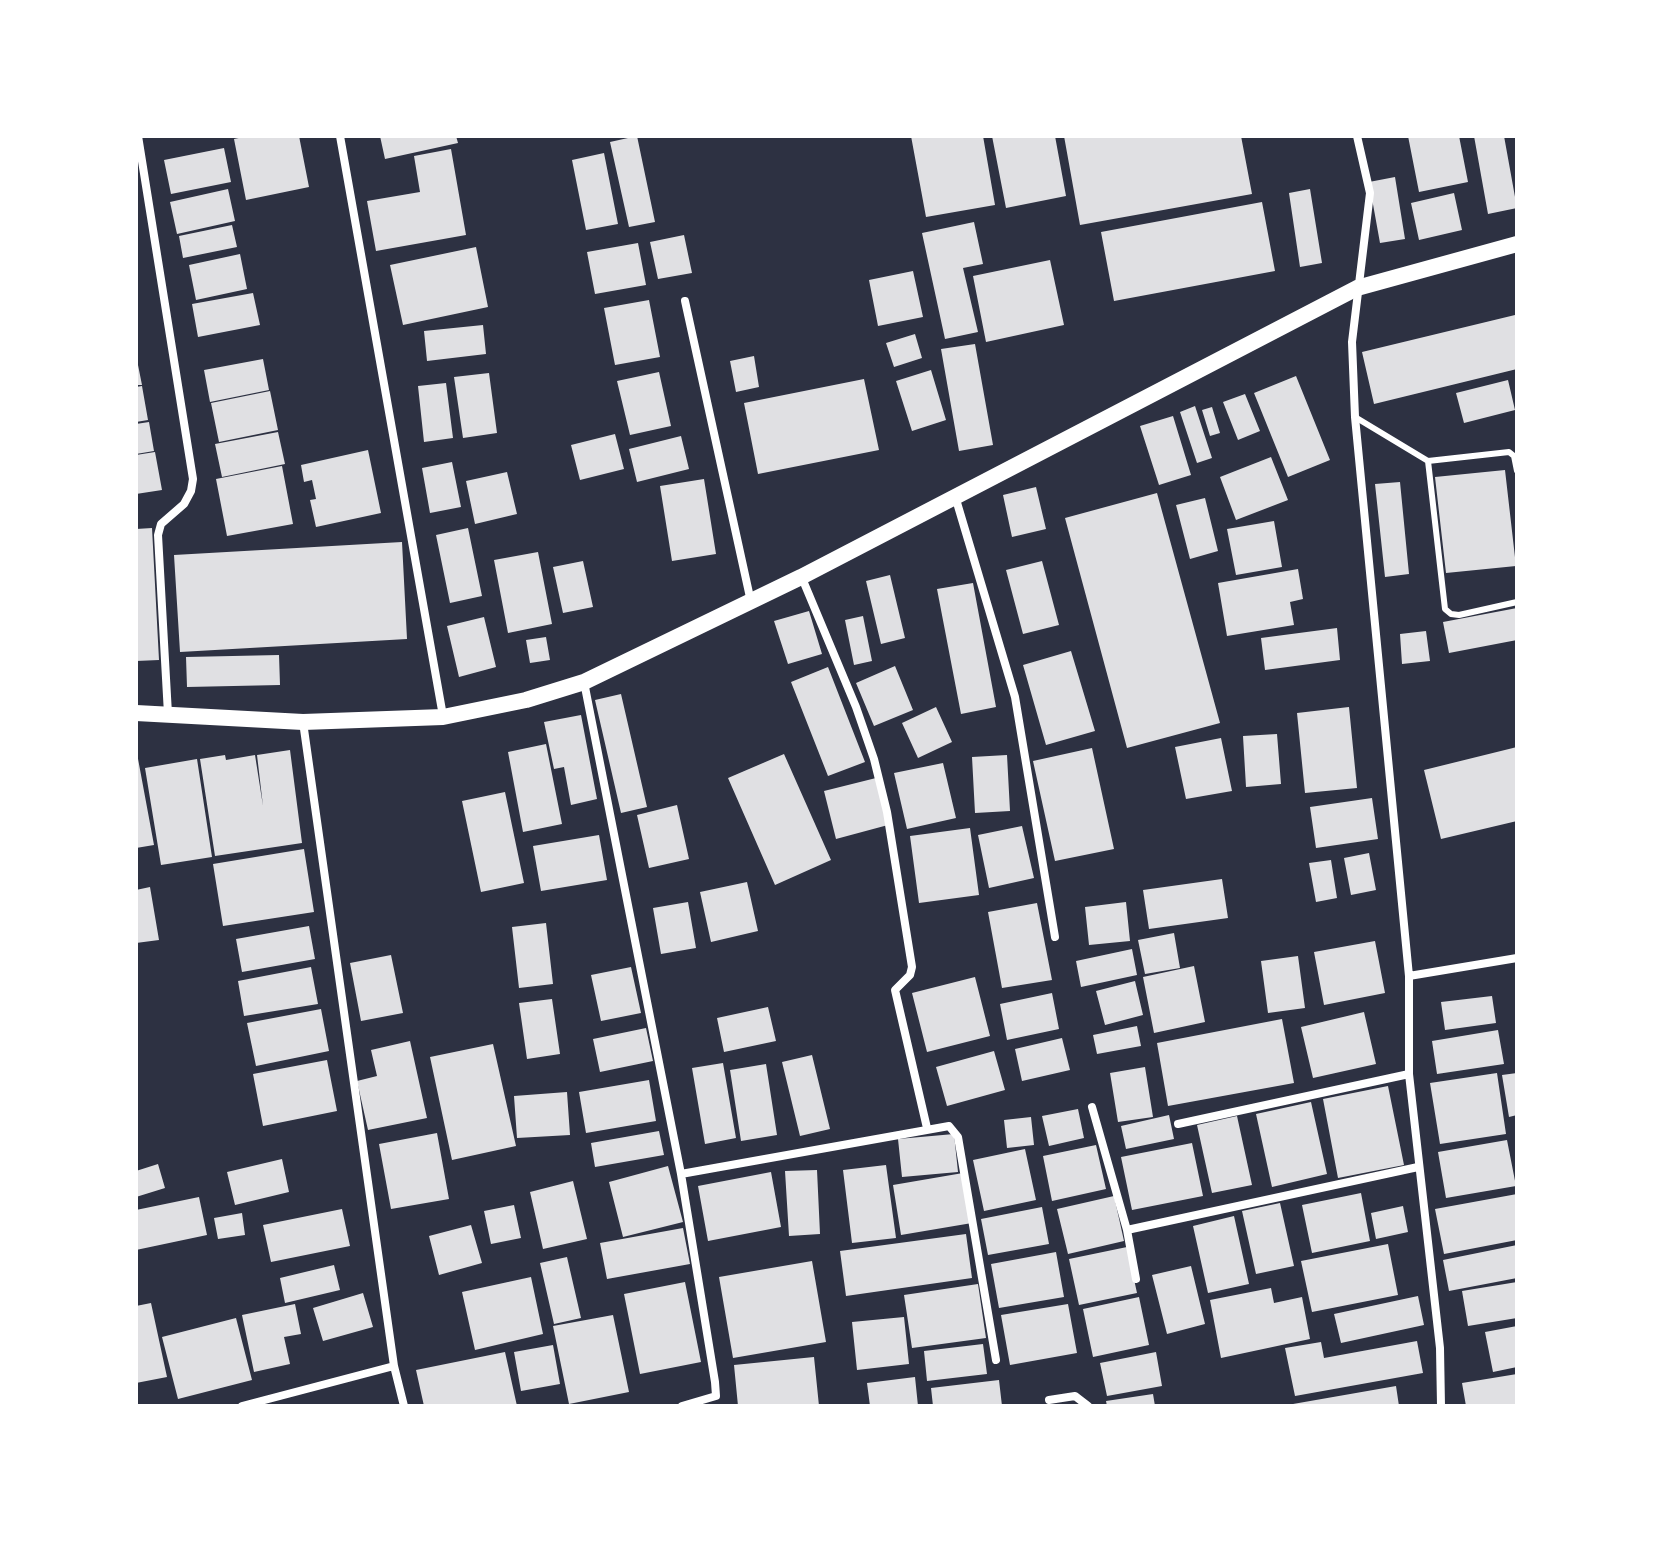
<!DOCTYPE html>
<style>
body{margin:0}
#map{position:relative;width:1653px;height:1542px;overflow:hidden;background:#2d3142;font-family:Signika,sans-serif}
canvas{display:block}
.frame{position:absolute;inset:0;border:138px solid #fff;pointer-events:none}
</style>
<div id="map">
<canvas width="1653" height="1542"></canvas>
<div class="frame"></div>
</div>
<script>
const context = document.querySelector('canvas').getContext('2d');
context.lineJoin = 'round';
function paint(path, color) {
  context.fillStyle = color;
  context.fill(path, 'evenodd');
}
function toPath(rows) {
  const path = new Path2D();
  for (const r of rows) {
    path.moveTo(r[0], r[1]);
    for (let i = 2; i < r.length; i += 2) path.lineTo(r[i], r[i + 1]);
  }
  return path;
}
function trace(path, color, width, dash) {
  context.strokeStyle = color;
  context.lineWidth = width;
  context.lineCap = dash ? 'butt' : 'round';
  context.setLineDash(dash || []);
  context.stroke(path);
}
paint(toPath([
 [248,136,299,136,309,187,246,200,234,139],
 [380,136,456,136,458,143,385,159],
 [637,136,655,222,629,227,610,142],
 [911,136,983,136,995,205,926,217],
 [992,136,1055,136,1066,196,1006,208],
 [1064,136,1241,136,1252,194,1080,225],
 [1408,136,1459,136,1468,182,1419,192],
 [1474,136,1504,136,1517,208,1488,214],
 [224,148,231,182,171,194,164,160],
 [451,149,466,235,376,251,367,201,420,192,414,156],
 [604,153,618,224,586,230,572,160],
 [1395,177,1405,239,1380,243,1369,182],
 [228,189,235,221,177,234,170,202],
 [1310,189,1322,263,1300,267,1289,193],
 [1454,193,1462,230,1419,240,1411,203],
 [1262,202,1275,271,1114,301,1101,232],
 [974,222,983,264,963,268,978,332,945,339,922,233],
 [232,225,237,247,183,258,179,236],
 [684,235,692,273,658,279,650,242],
 [638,243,646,285,595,294,587,252],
 [476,247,488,307,403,325,390,265],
 [240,254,247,289,196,300,189,265],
 [1050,260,1064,325,986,342,973,276],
 [913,271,923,317,878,326,869,280],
 [253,293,260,325,198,337,192,304],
 [649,300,660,357,615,365,604,308],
 [1515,315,1517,369,1374,404,1362,352],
 [483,325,486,354,427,361,424,331],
 [915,334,922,358,894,367,886,343],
 [975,344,993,445,959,451,941,349],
 [136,355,142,385,136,385],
 [754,356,759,387,736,392,730,361],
 [263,359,269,390,210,402,204,370],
 [931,370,946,420,912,431,896,381],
 [659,372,671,426,630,435,617,381],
 [489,373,497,433,463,438,454,377],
 [1296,376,1330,460,1288,477,1254,393],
 [864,379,879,450,758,474,744,403],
 [1508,380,1515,410,1464,423,1456,393],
 [446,383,453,438,424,442,418,386],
 [142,386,148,420,136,422,136,387],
 [270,391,278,430,219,442,211,403],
 [1245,394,1260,431,1238,440,1223,402],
 [1195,406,1212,458,1197,463,1180,412],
 [1212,407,1220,433,1210,436,1202,410],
 [1173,416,1191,475,1159,485,1140,426],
 [149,422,154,451,136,454,136,424],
 [278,432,285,464,222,477,215,444],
 [615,434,624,469,580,480,571,445],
 [681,436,689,469,637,482,629,449],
 [368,450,381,513,316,527,310,500,316,499,312,480,304,482,301,465],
 [155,452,162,490,136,494,136,455],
 [1271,457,1288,500,1236,520,1220,477],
 [452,462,461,507,430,513,422,468],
 [282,466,293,524,227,536,216,479],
 [1505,470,1516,566,1446,573,1435,477],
 [507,472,517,514,475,524,466,481],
 [704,479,716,554,672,561,660,486],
 [1400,482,1409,574,1385,577,1375,484],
 [1036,487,1046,529,1012,537,1003,495],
 [1157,493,1220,723,1127,748,1065,518],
 [1205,498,1218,551,1190,559,1176,505],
 [1274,521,1282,567,1236,575,1227,529],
 [152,528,159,660,136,661,136,529],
 [468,528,482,596,450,603,436,535],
 [402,542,407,639,180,652,174,555],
 [538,552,552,624,508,633,494,560],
 [583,561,593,607,563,613,553,567],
 [1042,561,1059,625,1023,634,1006,570],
 [1298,569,1303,599,1290,602,1294,625,1227,636,1218,583],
 [890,575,905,638,881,644,866,581],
 [973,583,996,707,961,714,937,589],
 [1517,608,1517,640,1449,653,1443,622],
 [809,611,822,654,788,664,774,621],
 [863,616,872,661,854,665,845,620],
 [484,617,496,667,459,677,447,626],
 [1337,628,1340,660,1265,670,1261,638],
 [1426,631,1430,661,1402,664,1400,634],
 [546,637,550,660,530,663,526,640],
 [1071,651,1095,731,1046,745,1023,665],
 [279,655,280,685,187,687,186,657],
 [895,666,913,710,874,726,856,683],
 [828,667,865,762,828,776,791,682],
 [621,694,647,807,621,813,595,700],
 [936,707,952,742,918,758,902,723],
 [1349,707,1357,788,1305,793,1297,713],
 [581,715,597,799,571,805,564,767,554,769,544,722],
 [1277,734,1281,784,1246,787,1243,736],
 [1221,738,1232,791,1186,799,1175,747],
 [546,744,562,824,523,832,508,752],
 [1517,747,1517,821,1441,839,1424,770],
 [136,748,154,845,136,848],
 [1092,748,1114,849,1055,861,1033,761],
 [290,750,302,843,215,856,200,759,225,755,226,760,255,755,263,806,257,755],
 [784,754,831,860,775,885,728,778],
 [1007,755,1010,811,975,813,972,757],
 [197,759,212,857,161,865,145,768],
 [943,763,956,818,907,829,894,773],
 [876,778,888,825,836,839,824,791],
 [505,792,524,883,481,892,462,801],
 [1372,798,1378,839,1316,848,1310,807],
 [677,805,689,859,649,868,637,815],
 [1022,826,1034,878,989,888,978,835],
 [970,828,979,895,919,903,910,836],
 [599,835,607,880,541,891,533,846],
 [304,849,314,912,223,926,213,864],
 [1369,853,1376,890,1351,895,1344,858],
 [1331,860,1337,898,1316,902,1309,863],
 [1222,879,1228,918,1149,929,1143,890],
 [747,882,758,931,711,942,700,892],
 [150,887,159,940,136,943,136,890],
 [688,902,696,948,661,954,653,908],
 [1126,902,1130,941,1089,945,1085,907],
 [1037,903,1052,980,1002,988,988,912],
 [546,923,553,984,519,988,512,927],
 [309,926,315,959,242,972,236,939],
 [1174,933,1180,968,1145,974,1138,940],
 [1375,941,1385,993,1324,1005,1314,952],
 [1132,949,1137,975,1081,987,1076,961],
 [391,955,403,1013,361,1021,350,963],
 [1298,956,1305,1008,1268,1013,1261,961],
 [1194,966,1205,1022,1154,1033,1143,977],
 [311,967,318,1004,244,1016,238,981],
 [631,967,641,1013,601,1021,591,975],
 [975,977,990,1036,927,1052,912,993],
 [1135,981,1143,1015,1105,1025,1096,991],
 [1052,993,1059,1029,1007,1040,1000,1004],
 [1492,996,1496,1023,1445,1030,1441,1002],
 [552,999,560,1054,527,1059,519,1003],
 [768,1007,776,1041,724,1052,717,1018],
 [321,1009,329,1051,256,1066,247,1023],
 [1364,1012,1376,1064,1313,1078,1301,1027],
 [1282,1019,1294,1083,1168,1106,1157,1043],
 [1137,1026,1141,1046,1097,1054,1093,1035],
 [646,1028,653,1061,600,1072,593,1039],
 [1498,1030,1504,1064,1437,1074,1432,1041],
 [1062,1038,1070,1070,1022,1081,1015,1049],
 [410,1041,427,1118,368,1130,357,1081,377,1076,371,1050],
 [493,1044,516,1146,452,1160,430,1057],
 [994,1051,1005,1090,947,1106,936,1067],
 [812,1055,830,1129,800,1136,782,1062],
 [327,1060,337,1111,263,1126,253,1074],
 [723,1063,736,1138,705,1144,692,1068],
 [766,1064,777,1135,741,1141,730,1070],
 [1145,1067,1153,1117,1118,1122,1110,1073],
 [1497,1073,1506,1134,1440,1144,1430,1083],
 [1517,1073,1517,1115,1509,1117,1502,1075],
 [649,1080,656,1121,586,1133,579,1092],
 [1388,1086,1404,1165,1338,1178,1323,1099],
 [567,1092,570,1135,517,1138,514,1096],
 [1311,1102,1327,1174,1272,1187,1256,1114],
 [1078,1109,1084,1138,1049,1146,1042,1116],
 [1169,1115,1174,1139,1126,1149,1121,1126],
 [1237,1116,1252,1185,1212,1193,1197,1125],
 [1031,1117,1034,1145,1007,1148,1004,1120],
 [659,1131,664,1155,595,1167,591,1143],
 [437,1133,449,1199,391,1209,379,1144],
 [954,1134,958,1172,902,1177,898,1139],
 [1507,1140,1516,1186,1446,1198,1438,1152],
 [1192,1143,1203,1196,1132,1210,1121,1157],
 [1096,1145,1106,1189,1052,1201,1043,1156],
 [1025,1149,1036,1200,984,1211,973,1160],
 [282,1159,289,1192,235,1205,227,1172],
 [158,1164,165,1188,136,1197,136,1171],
 [886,1165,896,1238,852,1243,843,1170],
 [668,1166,683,1222,623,1237,609,1182],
 [817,1170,820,1234,789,1236,785,1171],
 [771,1172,781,1227,708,1241,698,1186],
 [963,1173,972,1223,901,1235,893,1185],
 [573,1181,587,1239,543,1249,530,1192],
 [1361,1193,1370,1241,1312,1253,1302,1205],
 [1517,1194,1517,1240,1444,1254,1435,1209],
 [1114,1196,1124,1241,1068,1254,1057,1209],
 [199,1197,207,1235,136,1250,136,1210],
 [1280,1203,1294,1266,1256,1274,1242,1211],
 [514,1205,521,1238,491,1244,484,1211],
 [1403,1206,1408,1232,1376,1239,1371,1213],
 [1042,1207,1049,1244,988,1255,981,1219],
 [342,1209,350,1246,271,1262,263,1225],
 [242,1213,245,1235,218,1239,214,1218],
 [1234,1216,1249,1284,1208,1293,1193,1226],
 [471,1225,482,1263,439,1275,429,1236],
 [683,1228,690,1264,607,1279,600,1243],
 [966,1234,972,1278,846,1296,840,1251],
 [1388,1244,1398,1295,1312,1312,1301,1261],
 [1517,1245,1517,1278,1449,1291,1443,1260],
 [1127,1247,1137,1293,1079,1305,1069,1259],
 [1056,1252,1064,1297,999,1308,991,1264],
 [567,1257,581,1318,554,1324,540,1263],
 [812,1261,826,1342,733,1358,719,1277],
 [334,1265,340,1290,285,1303,280,1278],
 [1191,1266,1205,1324,1167,1334,1152,1275],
 [531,1277,543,1334,475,1350,462,1292],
 [685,1282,701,1362,640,1374,624,1294],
 [1517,1282,1517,1318,1468,1326,1462,1291],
 [978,1284,986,1338,912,1348,904,1295],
 [1271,1288,1274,1303,1302,1297,1310,1339,1221,1358,1210,1300],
 [363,1293,373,1327,323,1341,313,1308],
 [1418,1296,1424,1325,1341,1343,1334,1314],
 [1139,1297,1149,1345,1093,1357,1083,1309],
 [151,1303,167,1377,136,1383,136,1306],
 [295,1304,301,1334,284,1337,290,1364,254,1372,242,1315],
 [1068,1304,1077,1353,1010,1365,1001,1315],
 [613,1315,629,1392,569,1404,553,1326],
 [904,1317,909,1364,857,1370,852,1322],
 [236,1318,252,1380,178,1399,162,1337],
 [1517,1326,1517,1367,1493,1372,1485,1332],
 [1417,1341,1423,1373,1295,1396,1285,1348,1321,1342,1324,1358],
 [983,1344,987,1374,927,1381,924,1351],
 [553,1345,560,1384,521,1391,514,1352],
 [505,1352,517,1406,424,1406,416,1370],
 [1156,1352,1162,1386,1107,1396,1100,1363],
 [814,1357,819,1406,738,1406,734,1365],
 [1517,1374,1517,1406,1466,1406,1462,1383],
 [915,1377,918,1406,870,1406,867,1383],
 [999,1380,1002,1406,933,1406,931,1388],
 [1396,1386,1399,1406,1293,1406,1293,1404],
 [1153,1394,1155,1406,1107,1406,1106,1401]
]), '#e0e0e3');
trace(toPath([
 [1355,417,1428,461,1509,452,1514,456,1517,471],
 [1428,461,1445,609,1451,614,1459,615,1517,602]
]), '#fff', 6);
trace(toPath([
 [138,136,193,479,191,491,184,504,161,524,158,535,168,714],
 [340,136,443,716],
 [1357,136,1370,193,1352,342,1355,417,1409,976,1409,1074,1440,1348,1441,1406],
 [685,301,751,602],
 [955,496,1015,697,1055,937],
 [802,578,856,707,874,759,887,812,912,967,910,975,895,990,927,1128],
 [584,682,681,1174,715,1382,716,1396,682,1406],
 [303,722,394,1366,404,1406],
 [1409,976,1517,958],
 [1092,1107,1127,1230,1136,1279],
 [1178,1124,1409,1074],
 [681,1174,949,1126,958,1137,996,1360],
 [1127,1230,1418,1167],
 [1049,1400,1075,1396,1088,1406],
 [242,1406,394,1366]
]), '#fff', 8);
trace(toPath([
 [136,713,303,722,443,717,526,700,584,682,801,577,1357,288,1517,244]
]), '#fff', 16);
</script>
